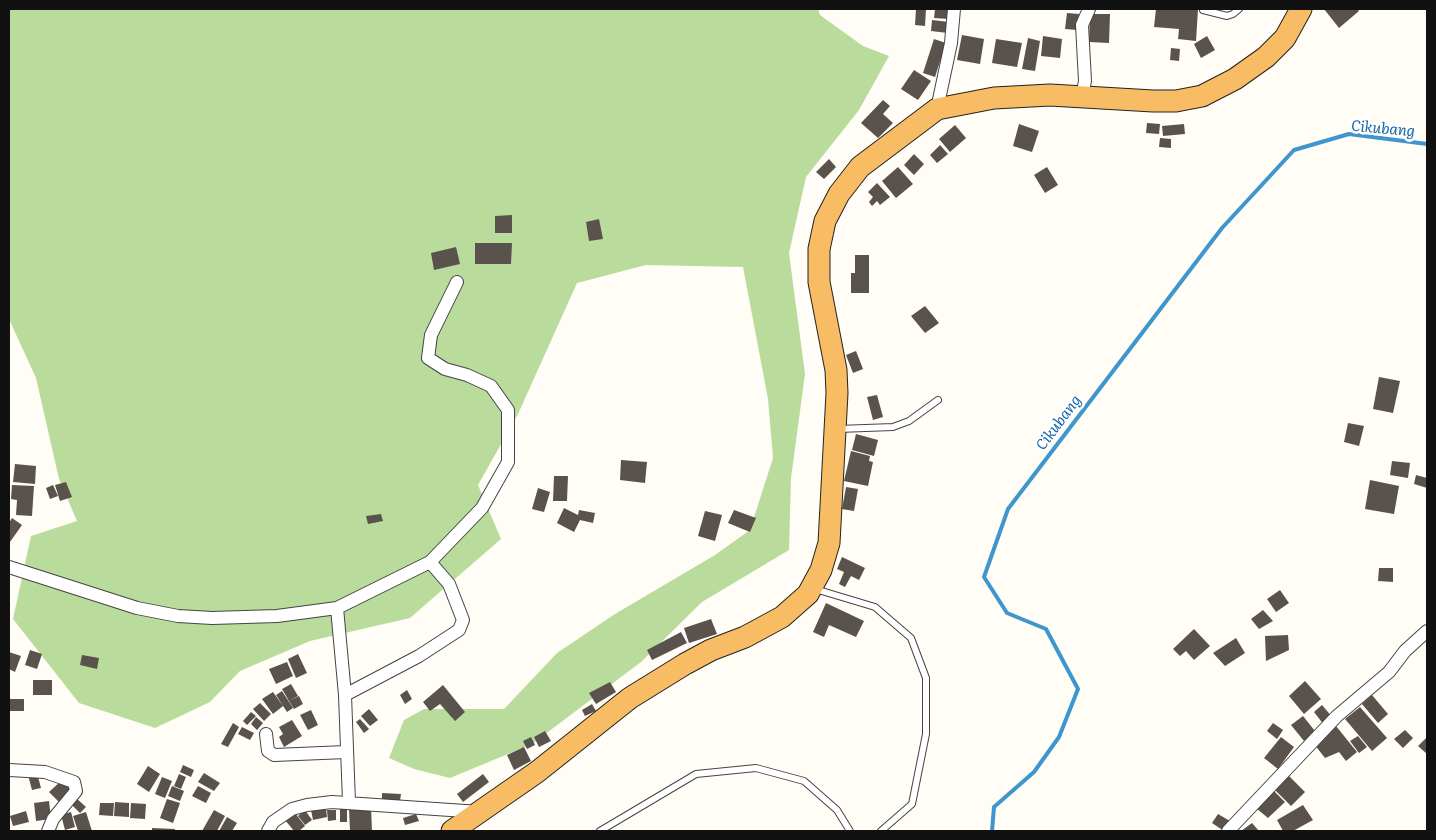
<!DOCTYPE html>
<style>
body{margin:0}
#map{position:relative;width:1436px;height:840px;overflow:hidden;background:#fffdf5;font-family:Literata,serif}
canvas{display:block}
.frame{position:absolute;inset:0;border:10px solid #111;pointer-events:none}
</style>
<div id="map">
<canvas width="1436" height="840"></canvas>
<div class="frame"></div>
</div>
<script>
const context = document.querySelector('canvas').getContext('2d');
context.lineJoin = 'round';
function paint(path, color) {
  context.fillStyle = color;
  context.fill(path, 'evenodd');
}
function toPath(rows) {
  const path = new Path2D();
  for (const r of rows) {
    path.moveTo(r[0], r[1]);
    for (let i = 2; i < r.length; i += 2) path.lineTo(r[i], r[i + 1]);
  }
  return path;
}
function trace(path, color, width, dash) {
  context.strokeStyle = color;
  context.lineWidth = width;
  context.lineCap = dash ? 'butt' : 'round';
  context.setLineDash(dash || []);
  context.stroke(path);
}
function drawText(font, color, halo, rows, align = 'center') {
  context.font = font + ' Literata,serif';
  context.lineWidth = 5;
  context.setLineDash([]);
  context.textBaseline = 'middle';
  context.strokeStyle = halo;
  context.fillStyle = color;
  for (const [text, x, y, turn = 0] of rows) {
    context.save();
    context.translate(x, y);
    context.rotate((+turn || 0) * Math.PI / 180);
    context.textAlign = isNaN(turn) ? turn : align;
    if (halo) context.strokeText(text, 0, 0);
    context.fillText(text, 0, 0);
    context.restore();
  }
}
paint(toPath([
 [9,9,818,9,820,15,863,46,889,56,859,110,806,177,789,253,805,374,791,478,789,550,702,602,641,662,532,744,450,778,414,769,389,758,404,720,424,709,504,709,557,653,615,614,715,555,750,530,773,458,768,399,743,267,646,265,577,283,518,414,478,485,501,539,410,618,310,641,240,671,210,702,155,728,79,703,13,619,31,536,77,521,59,479,36,378,9,319]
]), '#b9dc9c');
trace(toPath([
 [992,831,994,807,1034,772,1059,737,1078,689,1046,629,1007,613,984,577,1008,509,1222,228,1294,150,1349,134,1427,144]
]), '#3f96cf', 4);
paint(toPath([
 [916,9,926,9,925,26,915,25],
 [935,9,950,9,949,19,934,18],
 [1156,9,1198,9,1196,41,1178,39,1179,29,1154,27],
 [1324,9,1357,9,1359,11,1339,28],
 [1067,13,1079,14,1077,30,1065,29],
 [1090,14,1110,14,1109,43,1089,42],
 [932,20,949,22,948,33,931,31],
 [962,35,984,39,980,64,957,60],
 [1043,36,1062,39,1060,58,1041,56],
 [1207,36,1215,50,1201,58,1194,44],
 [1028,38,1040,41,1035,71,1022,69],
 [934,39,946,43,935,77,923,73],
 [996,39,1022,43,1017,67,992,63],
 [1171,48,1180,49,1179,61,1170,60],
 [914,70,931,81,918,100,901,89],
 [883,100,890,106,883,114,893,123,878,138,861,123],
 [1147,123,1160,124,1159,134,1146,133],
 [1019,124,1039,131,1032,152,1013,146],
 [1184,124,1185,134,1163,136,1162,126],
 [955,125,966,138,950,152,939,139],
 [1160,138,1171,139,1171,148,1159,147],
 [940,145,948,154,937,163,930,155],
 [914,154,924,164,914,175,904,165],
 [829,159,836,167,824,179,816,172],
 [898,167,913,184,896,198,882,181],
 [1047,167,1058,185,1045,193,1034,175],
 [877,183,890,197,880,205,877,201,872,206,869,202,873,197,868,192],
 [512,215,512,233,495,233,495,216],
 [599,219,603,239,589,241,586,222],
 [475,243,512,243,511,264,475,264],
 [456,247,460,264,434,270,431,253],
 [855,255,869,255,869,293,851,293,851,273,855,273],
 [925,306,939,323,925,333,911,316],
 [856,351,863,369,853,373,846,355],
 [1379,377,1400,381,1393,413,1373,409],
 [877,395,883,417,873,420,867,397],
 [1348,423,1364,426,1359,446,1344,442],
 [856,434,878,440,874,456,852,450],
 [851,451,870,456,869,461,873,462,868,486,844,481],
 [621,460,647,462,645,483,620,480],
 [1392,461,1410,463,1408,478,1390,475],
 [15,464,36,466,35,484,13,482],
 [1416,475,1427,478,1427,488,1414,484],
 [554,476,568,476,567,501,553,501],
 [1370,480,1399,486,1394,514,1365,509],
 [66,482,72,497,60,501,55,485],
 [12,485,34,486,32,516,16,515,17,500,11,499],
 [53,485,58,496,50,499,46,488],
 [846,487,858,489,854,511,842,509],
 [538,488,550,492,544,512,532,509],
 [564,508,578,515,579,510,595,513,593,523,580,520,574,532,557,523],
 [734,510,756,518,750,532,728,523],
 [705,511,722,515,715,541,698,536],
 [381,514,383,521,368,524,366,516],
 [12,518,22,525,10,542,9,523],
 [842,557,865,568,859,580,851,576,845,587,839,584,844,572,837,569],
 [1379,568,1393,568,1393,582,1378,581],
 [1280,590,1289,603,1276,612,1267,599],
 [826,603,864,621,856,637,829,625,824,637,813,632],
 [1263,610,1273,621,1259,629,1251,619],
 [711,619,717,634,689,643,684,628],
 [1194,629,1210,646,1194,660,1186,651,1180,656,1173,649],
 [681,632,687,643,652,660,647,650],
 [1288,635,1289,650,1266,661,1265,636],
 [1236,638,1245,653,1225,666,1213,653],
 [30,650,42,654,37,669,25,665],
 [9,652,21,656,15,672,9,669],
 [298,654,307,673,296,678,288,659],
 [82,655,99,658,97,669,80,665],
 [287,662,293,676,276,684,269,669],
 [33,680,52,680,52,695,33,695],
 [1305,681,1321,699,1304,714,1289,696],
 [610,682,616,692,596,704,589,693],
 [291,684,298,696,289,701,282,689],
 [443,685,465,712,455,721,440,704,430,711,423,702],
 [407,690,412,699,405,704,400,695],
 [282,691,293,708,287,712,276,695],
 [273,692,283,706,273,714,262,699],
 [1372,695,1388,714,1378,723,1362,704],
 [299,696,303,704,294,709,289,701],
 [9,699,24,699,24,711,9,711],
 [260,703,271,714,264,721,253,709],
 [592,704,596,711,585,716,582,710],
 [1322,705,1333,718,1324,725,1314,712],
 [1360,707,1387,738,1372,751,1345,719],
 [369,709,378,720,370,726,361,716],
 [311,710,318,725,308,730,300,715],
 [251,712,256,716,247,725,243,721],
 [1303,716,1315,731,1304,741,1291,725],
 [256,717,263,723,257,730,251,724],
 [360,719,369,729,364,733,356,722],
 [292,720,302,736,284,747,279,737,283,734,279,727],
 [233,723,239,727,228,747,221,744],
 [1273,723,1283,730,1277,739,1267,731],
 [1336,726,1357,752,1346,761,1339,752,1325,758,1314,744],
 [242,727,254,733,250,740,238,734],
 [1405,730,1413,738,1403,748,1394,739],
 [545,731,551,741,539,747,534,737],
 [1358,736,1367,747,1359,753,1350,741],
 [531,737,535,745,527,749,523,741],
 [1281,737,1294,747,1278,769,1264,758],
 [1427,737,1427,754,1418,746],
 [524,747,531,761,514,770,507,755],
 [183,765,194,770,191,777,180,772],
 [148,766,160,774,149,792,137,784],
 [37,773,41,788,32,790,28,775],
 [204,773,220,783,214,791,198,782],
 [179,774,186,777,181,789,174,786],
 [483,774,489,782,463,802,457,794],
 [1288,775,1305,792,1291,806,1274,789],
 [162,777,172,781,165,798,155,794],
 [62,780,73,791,60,803,49,792],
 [172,786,184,791,180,801,168,796],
 [198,786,211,793,206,803,192,796],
 [1273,790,1285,802,1268,818,1256,808],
 [382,793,401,794,400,801,382,800],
 [75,797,86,807,80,813,69,802],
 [167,799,180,803,173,823,160,818],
 [49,801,51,819,36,821,34,803],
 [115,802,129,803,129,817,114,816],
 [100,803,114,803,113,816,99,815],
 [131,803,146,804,145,819,130,818],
 [1303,805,1313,820,1293,831,1283,831,1277,820],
 [340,807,347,807,347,822,340,822],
 [371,807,372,831,350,831,349,808],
 [326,808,327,817,313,820,311,810],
 [214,810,225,816,217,831,202,831],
 [305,810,312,820,305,825,298,816],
 [327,810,336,810,336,820,328,821],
 [26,811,29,822,13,826,10,816],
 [71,812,75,827,65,830,61,815],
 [86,812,92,831,78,831,73,816],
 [295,813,305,826,299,831,294,831,285,820],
 [416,814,419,821,405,825,403,818],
 [1218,814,1230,821,1224,831,1212,823],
 [227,817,237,823,232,831,219,831],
 [1252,823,1259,831,1241,831],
 [152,828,175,829,175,831,152,831]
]), '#5a524d');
const service = toPath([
 [1203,10,1227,16,1233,14,1239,9],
 [838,429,893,427,909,421,938,400],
 [815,589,875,607,911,638,926,678,926,734,912,804,881,831],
 [600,831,696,774,756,768,804,781,837,810,850,831]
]);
const minor = toPath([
 [1082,96,1085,81,1082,25,1089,9],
 [937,109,951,43,954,9],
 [430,562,482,508,508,462,508,410,491,386,467,375,445,369,428,358,431,335,457,282],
 [9,567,137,608,178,616,212,618,277,616,337,608,430,562,449,584,463,620,459,630,419,656,345,695],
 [337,608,345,695,349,802],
 [266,734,268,751,274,755,346,752],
 [9,770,45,772,74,782,76,791,53,819,48,831],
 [268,831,273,822,292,809,307,805,332,802,480,812],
 [1228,831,1337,716,1389,672,1405,651,1427,631]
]);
const trunk = toPath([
 [452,831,537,772,630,698,685,664,711,650,745,637,782,617,808,594,821,570,829,543,837,393,836,370,819,282,819,249,825,221,839,194,860,167,937,109,994,98,1050,95,1153,101,1176,101,1202,96,1235,79,1266,57,1285,38,1301,9]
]);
trace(service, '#444', 8);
trace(minor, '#444', 14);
trace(trunk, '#222', 23);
trace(service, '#fff', 6);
trace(minor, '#fff', 12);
trace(trunk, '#f7bc64', 21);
drawText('italic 15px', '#1768a6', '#fff', [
 ["Cikubang",1383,129,5],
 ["Cikubang",1059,423,-53]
]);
</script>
